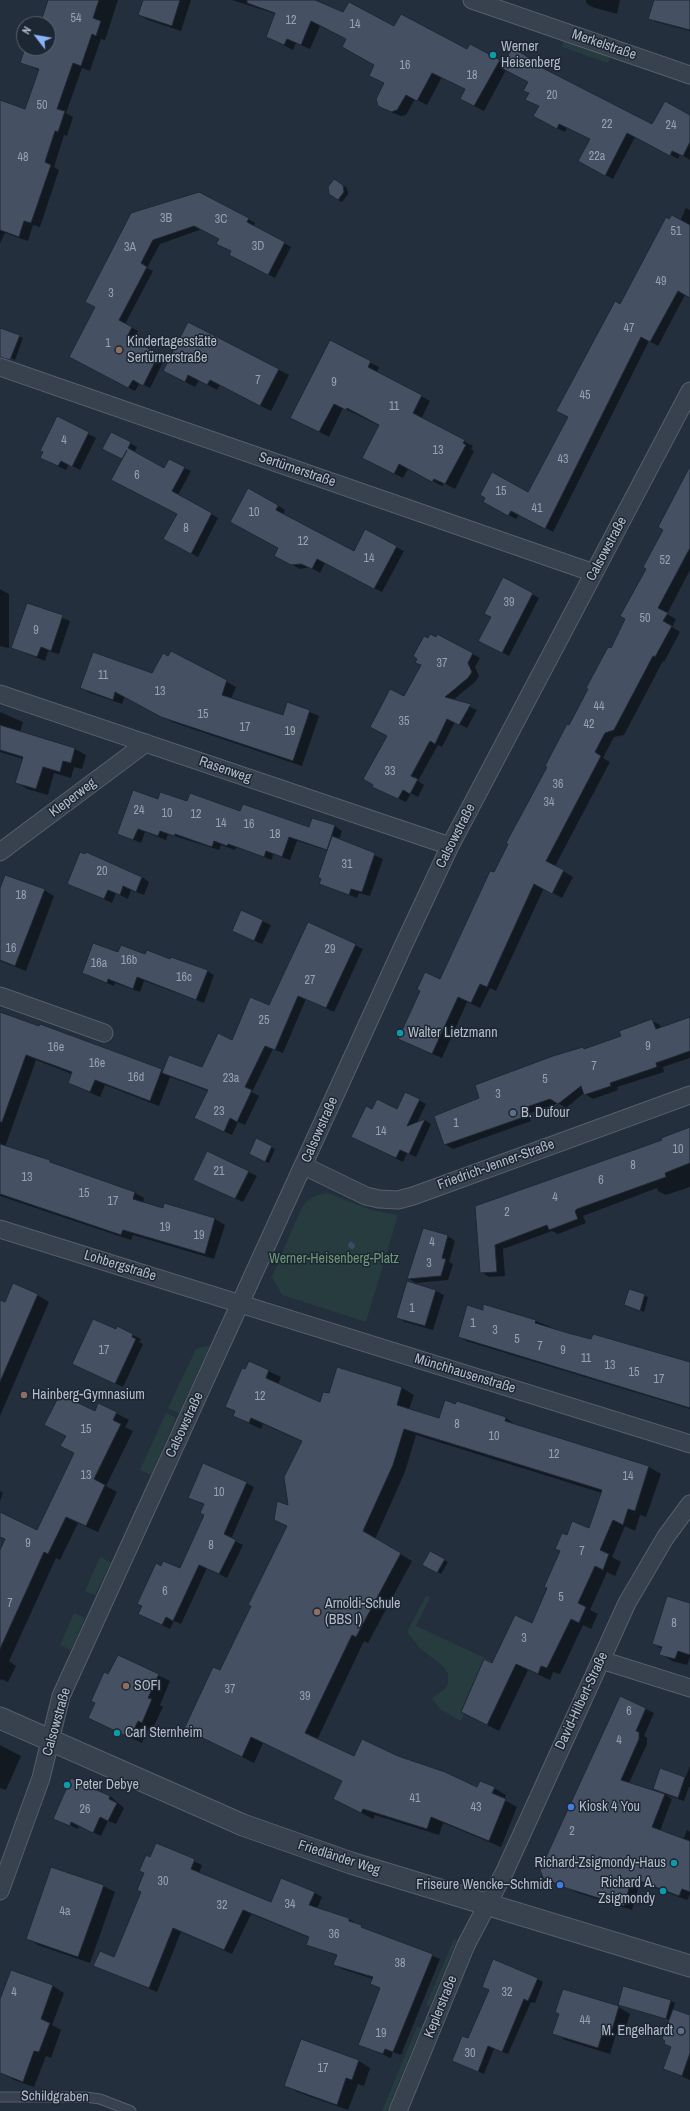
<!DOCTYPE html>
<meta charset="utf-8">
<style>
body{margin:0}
#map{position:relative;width:690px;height:2111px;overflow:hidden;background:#242f3e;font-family:"Archivo Narrow",sans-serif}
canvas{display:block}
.north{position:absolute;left:16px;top:16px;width:40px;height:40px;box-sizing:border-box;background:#1d2633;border:1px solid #59626f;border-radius:50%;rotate:301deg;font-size:11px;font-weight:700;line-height:16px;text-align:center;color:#b4bcc9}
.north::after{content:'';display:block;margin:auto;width:14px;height:18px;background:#8ab4f8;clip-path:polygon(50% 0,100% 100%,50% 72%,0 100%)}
</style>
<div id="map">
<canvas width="690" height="2111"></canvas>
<div class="north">N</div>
</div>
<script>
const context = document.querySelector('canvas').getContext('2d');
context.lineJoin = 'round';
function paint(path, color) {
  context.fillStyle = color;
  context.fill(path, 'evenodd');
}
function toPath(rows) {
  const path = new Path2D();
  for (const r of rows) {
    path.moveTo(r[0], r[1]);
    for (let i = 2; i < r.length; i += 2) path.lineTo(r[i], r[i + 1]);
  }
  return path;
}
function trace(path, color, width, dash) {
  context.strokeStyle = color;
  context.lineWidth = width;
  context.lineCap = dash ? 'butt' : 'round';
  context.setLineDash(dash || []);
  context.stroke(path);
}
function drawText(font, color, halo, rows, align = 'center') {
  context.font = font + ' "Archivo Narrow",sans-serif';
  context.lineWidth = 3;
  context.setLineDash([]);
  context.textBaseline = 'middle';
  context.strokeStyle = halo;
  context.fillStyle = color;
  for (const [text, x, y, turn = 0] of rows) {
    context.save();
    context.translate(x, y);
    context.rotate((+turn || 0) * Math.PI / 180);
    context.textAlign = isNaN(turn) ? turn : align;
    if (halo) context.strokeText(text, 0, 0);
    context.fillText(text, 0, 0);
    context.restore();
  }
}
paint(toPath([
 [564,41,610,57,608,63,562,47],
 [328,1193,371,1210,398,1215,366,1322,282,1295,272,1277,301,1209,307,1201,317,1195],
 [210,1345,179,1413,168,1408,196,1349],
 [166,1413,176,1418,151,1475,140,1470],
 [100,1557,111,1562,95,1595,85,1591],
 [426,1596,430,1597,416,1626,513,1671,512,1673,484,1659,461,1712,464,1714,461,1721,440,1709,432,1698,445,1689,448,1684,448,1674,445,1668,420,1648,407,1632],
 [74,1613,85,1618,71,1650,60,1645],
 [454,1939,457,1940,430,2006,426,2005],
 [417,2027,421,2028,387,2111,382,2111]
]), '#263c3f');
paint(toPath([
 [49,0,118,0,105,40,101,39,90,71,82,68,66,113,73,117,67,136,64,135,54,167,59,170,40,227,33,225,28,241,5,233,0,243,0,101,26,110,40,71,21,62,26,48,48,48,48,24,41,24],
 [144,0,191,0,181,31,148,20,139,15],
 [232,0,313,0,344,14,468,51,470,45,505,64,512,50,539,64,538,66,653,126,690,116,690,160,680,154,678,159,635,137,613,179,587,165,591,139,567,127,565,132,542,120,540,106,530,93,529,82,506,70,484,111,470,104,466,89,442,77,427,105,415,99,406,115,401,116,388,111,385,84,376,65,347,39,320,26,310,49,296,43,293,50,267,37,276,14],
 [586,0,620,0,617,14,592,7,586,3],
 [655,0,679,0,690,3,690,31,656,22,650,18],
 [338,182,347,188,348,194,342,202,338,200],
 [686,208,690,210,690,297,685,295,658,346,649,341,553,532,519,514,516,519,491,506,529,493,569,417,620,305,670,220,680,221],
 [132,214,248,219,255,223,253,226,291,247,275,278,237,258,220,238,202,229,160,244,147,268,153,271,125,324,138,331,133,341,165,358,150,388,140,383,135,391,77,361],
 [189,323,289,375,271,411,220,385,217,390,199,380,195,387,164,371],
 [0,329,23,338,15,360,0,354],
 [330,342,379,367,377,373,430,401,421,419,473,446,471,449,474,451,455,489,444,483,442,486,408,469,403,478,372,462,380,426,343,408,329,437,301,422],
 [57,418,96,438,80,470,69,464,66,470,49,462],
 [112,433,137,447,134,453,165,469,184,468,191,471,178,495,218,518,198,557,165,539,178,514,123,459,110,452],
 [690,471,690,570,667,614,676,619,672,627,680,632,664,662,663,661,624,735,614,737,603,758,610,762,555,866,573,877,562,898,544,888,496,991,490,988,480,1008,467,1002,442,1058,409,1044,494,874,627,619],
 [279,506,285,510,283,514,354,552,396,547,404,551,382,592,325,563,320,573,310,567,300,569,275,555,279,547,274,514],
 [0,589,9,594,9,648,0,646],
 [532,594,539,598,509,656,486,644],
 [28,605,70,621,59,654,48,651,45,661,12,648],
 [172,652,236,687,231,699,283,716,288,703,319,716,302,766,172,722,125,696,122,704,90,693,81,688,153,674],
 [473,654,480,658,475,667,479,676,475,682,453,700,477,710,467,728,455,722,442,747,438,745,418,781,424,785,418,797,411,793,406,802,373,787,388,736,405,697],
 [0,712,23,722,20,732,75,749,86,755,82,769,74,767,71,778,54,773,48,795,27,789,16,782,23,759,0,752],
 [158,800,188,802,309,828,312,819,335,826,342,831,339,840,383,859,370,896,359,893,357,898,320,884,328,851,297,841,290,860,273,854,272,860,236,847,235,850,221,845,219,850,168,834,166,840,145,832,141,843,118,833],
 [142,877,149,882,144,895,131,890,128,899,116,893,112,903,68,883],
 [44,890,54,896,26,971,0,961,0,891],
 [242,912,271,925,262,944,233,931],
 [308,923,363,949,334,1012,306,999,283,1053,273,1049,252,1092,259,1096,245,1125,238,1122,232,1135,203,1122,208,1091,170,1077,159,1106,105,1085,100,1097,69,1083,72,1074,36,1060,5,1147,50,1161,59,1166,135,1193,144,1198,143,1203,164,1209,165,1204,215,1219,225,1225,214,1259,133,1235,131,1240,0,1196,0,1012,164,1072,203,1068,270,1006],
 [119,953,146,956,207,971,214,975,204,1003,144,981,140,992,115,983,114,986,83,973],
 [690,1017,690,1058,663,1067,664,1072,617,1087,618,1090,593,1099,584,1093,566,1108,558,1103,528,1114,531,1121,453,1149,445,1144,481,1099,524,1068,622,1037,652,1021,660,1025,661,1028],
 [405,1093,426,1104,417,1123,425,1120,431,1124,416,1157,407,1153,403,1162,359,1140,397,1110],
 [690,1128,690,1187,666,1195,658,1191,657,1188,583,1216,586,1223,558,1234,552,1231,503,1249,505,1276,489,1277,481,1272,476,1206,663,1141],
 [256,1140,275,1149,269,1163,253,1156],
 [207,1152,257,1176,243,1202,202,1184],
 [423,1229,448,1236,455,1241,449,1262,453,1264,448,1280,416,1283,408,1278],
 [407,1282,436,1291,444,1295,433,1330,405,1322,397,1317],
 [630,1291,648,1297,644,1312,625,1305],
 [37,1295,49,1302,0,1416,0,1301,5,1303],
 [484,1312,536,1321,568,1334,690,1363,690,1409,466,1341,459,1336],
 [118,1328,141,1339,139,1342,143,1344,123,1387,81,1368],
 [249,1362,281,1377,278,1384,321,1403,329,1394,337,1368,402,1388,414,1395,409,1409,440,1419,456,1405,457,1402,506,1418,517,1426,649,1467,661,1474,646,1517,640,1515,635,1531,625,1526,612,1557,621,1562,615,1576,607,1572,590,1610,598,1614,591,1629,583,1625,560,1674,553,1672,550,1680,528,1670,499,1731,462,1712,493,1665,532,1624,567,1537,590,1530,602,1493,416,1435,405,1472,375,1539,412,1561,368,1643,364,1641,317,1740,354,1758,397,1757,478,1789,494,1788,506,1795,504,1800,517,1807,501,1847,443,1823,439,1835,375,1815,373,1819,334,1799,342,1781,263,1743,254,1763,185,1729,221,1672,288,1527,275,1520,290,1507,303,1442,263,1424,261,1429,246,1422,234,1415,236,1412,226,1407],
 [99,1404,129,1420,125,1427,133,1431,106,1486,117,1492,98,1532,78,1523,60,1560,56,1558,9,1661,16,1666,8,1682,1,1679,0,1681,0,1563,6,1540,0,1537,0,1513,38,1531],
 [246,1483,254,1487,231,1539,243,1545,227,1578,207,1568,181,1624,174,1621,170,1629,147,1618,162,1567,180,1570,205,1516,204,1505,190,1497],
 [0,1491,3,1493,0,1501],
 [431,1552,448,1562,441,1574,424,1564],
 [690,1604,690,1657,687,1665,672,1661,661,1654,662,1649,654,1644],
 [118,1656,170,1681,160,1705,163,1707,153,1728,149,1727,142,1743,89,1718],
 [620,1697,654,1713,644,1736,647,1738,647,1744,629,1783,660,1793,654,1789,661,1770,685,1778,690,1766,690,1787,689,1787,684,1801,666,1795,672,1799,660,1831,683,1840,687,1830,690,1832,690,1894,687,1900,640,1882,632,1910,575,1892,544,1877],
 [0,1745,21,1756,6,1790,0,1788],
 [110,1796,124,1808,116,1824,108,1821,101,1836,79,1826,78,1829,54,1818],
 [157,1845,202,1865,199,1873,271,1904,315,1893,322,1897,317,1909,349,1919,369,1931,440,1959,401,2055,393,2052,391,2058,359,2044,381,1989,372,1984,373,1979,342,1969,334,1964,337,1956,308,1944,310,1938,251,1914,232,1954,181,1932,157,1992,95,1966,115,1958,142,1892,145,1873,140,1871,151,1858],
 [103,1886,115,1892,90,1963,38,1945,27,1938],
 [11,1971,53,1986,64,1993,52,2025,61,2030,51,2058,46,2056,34,2087,14,2080,0,2071,0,2002],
 [537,1979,543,1982,535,2003,531,2002,508,2054,494,2049,484,2074,454,2061,469,2040,490,1991,483,1987],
 [624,1987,671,2001,675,2003,673,2010,690,2016,690,2080,664,2068,672,2048,665,2044,670,2020,619,2004],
 [564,1990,619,2007,630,2014,623,2036,616,2034,610,2054,565,2040,554,2033,560,2014],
 [359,2061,370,2068,364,2086,358,2084,348,2110,297,2092,286,2085]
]), '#0007');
trace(toPath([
 [351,1245,352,1246]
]), '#394c67', 6);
const building = toPath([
 [48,0,99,0,93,18,101,21,96,36,92,34,81,66,73,63,57,109,65,111,58,132,55,131,45,162,51,165,31,223,24,221,19,237,0,230,0,100,25,109,39,69,20,63,25,48,48,48,48,24,40,24,48,0],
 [143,0,180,0,172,26,138,15,143,0],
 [247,0,315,0,343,12,349,2,394,26,401,14,467,49,470,44,500,60,474,106,460,99,465,89,432,73,417,101,406,95,397,110,391,112,378,106,376,99,384,83,369,76,374,65,342,47,346,39,311,21,301,45,287,39,284,45,266,37,275,13,247,3,247,0],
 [654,0,690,0,690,30,648,19,654,0],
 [512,48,532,59,531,62,652,124,665,101,690,115,690,142,683,156,672,151,670,156,627,133,605,176,578,161,590,139,559,124,557,129,533,116,539,106,525,100,529,93,523,91,528,82,501,68,512,48],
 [334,179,343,185,344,192,338,200,329,194,328,187,334,179],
 [199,192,249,218,247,222,285,242,268,275,229,255,231,251,216,244,219,239,194,226,153,240,141,263,147,267,119,320,132,327,127,337,159,354,143,386,133,380,128,388,69,357,95,307,85,302,131,213,199,192],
 [672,215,690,225,690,298,678,291,650,342,641,337,545,529,511,511,508,516,483,502,485,498,480,495,492,472,528,492,568,417,556,411,615,301,620,304,666,217,669,219,672,215],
 [188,322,279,369,260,406,210,380,207,385,188,375,185,382,163,371,188,322],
 [0,328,20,335,10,360,0,357,0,328],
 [330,340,371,361,368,367,422,395,413,413,465,440,463,443,466,445,445,484,434,479,432,482,399,464,394,474,362,458,379,425,347,408,346,410,334,404,319,432,290,418,330,340],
 [57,416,89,432,72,467,61,461,58,466,40,458,43,452,40,451,57,416],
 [111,432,131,442,128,448,164,468,169,459,185,467,172,491,212,513,191,554,163,539,177,514,111,480,127,450,122,459,102,449,111,432],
 [690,466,690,548,658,608,668,613,663,621,672,626,655,657,653,656,614,730,605,733,595,752,601,756,546,861,564,870,552,894,534,884,487,987,480,984,471,1003,458,997,432,1054,398,1039,420,991,417,989,425,972,440,979,490,871,494,872,508,844,506,843,547,767,545,766,567,724,569,725,578,708,588,689,586,688,608,647,611,648,625,619,620,616,646,569,643,567,663,530,658,527,690,466],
 [248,488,278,505,276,510,354,551,365,529,397,546,374,589,317,559,312,569,301,564,291,565,274,556,278,548,230,522,248,488],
 [503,577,533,593,502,653,478,641,491,617,484,614,503,577],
 [27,603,63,615,51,651,41,647,37,657,11,648,27,603],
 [430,634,436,637,437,634,473,653,468,663,472,672,468,678,445,697,471,704,459,725,447,719,435,744,430,741,411,776,418,779,410,794,403,790,398,799,372,787,373,785,363,779,387,736,370,727,390,689,404,696,421,665,415,663,417,659,413,656,424,636,428,638,430,634],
 [171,651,227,680,222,695,283,715,287,702,310,710,293,761,161,717,115,692,113,700,80,688,93,652,152,673,163,653,168,656,171,651],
 [0,725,75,748,71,763,63,761,60,772,43,767,36,789,15,783,23,757,0,750,0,725],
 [133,790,158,799,160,792,187,801,190,793,240,811,243,804,309,827,312,818,335,825,327,850,289,837,282,857,266,851,264,857,228,844,227,846,214,841,212,847,175,834,174,836,160,831,158,836,138,829,133,840,117,834,133,790],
 [332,836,375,853,362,892,351,889,349,895,319,884,321,879,318,877,332,836],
 [80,852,85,854,86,852,142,877,136,892,123,886,120,895,108,890,104,899,67,884,80,852],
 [5,875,45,889,15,966,0,960,0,888,5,875],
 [241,910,263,920,254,941,232,931,241,910],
 [308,922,356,944,326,1008,298,996,275,1050,265,1046,245,1087,252,1090,237,1122,230,1118,224,1132,194,1118,208,1090,162,1073,169,1055,202,1067,218,1033,232,1040,250,997,269,1005,308,922],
 [93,943,118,952,121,945,145,954,147,950,170,959,171,957,208,970,196,1000,137,977,133,989,108,979,107,983,82,973,93,943],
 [0,1012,39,1026,40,1024,162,1069,150,1101,95,1080,90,1092,68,1083,72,1072,26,1055,2,1122,0,1122,0,1012],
 [690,1017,690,1051,656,1063,657,1067,610,1083,611,1086,584,1095,581,1086,558,1104,550,1099,521,1109,524,1117,444,1145,434,1116,479,1098,475,1085,553,1056,583,1047,584,1049,621,1036,619,1031,652,1019,656,1029,690,1017],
 [405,1092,420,1099,407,1126,425,1119,409,1154,400,1150,396,1158,351,1137,366,1106,372,1109,377,1099,397,1109,405,1092],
 [690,1127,690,1163,665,1173,666,1177,577,1209,575,1211,578,1219,549,1230,547,1225,495,1245,497,1272,480,1273,475,1206,662,1140,661,1138,690,1127],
 [256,1138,272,1146,265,1162,249,1154,256,1138],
 [0,1144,50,1160,50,1162,135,1192,133,1199,163,1208,164,1203,215,1218,205,1254,123,1230,121,1235,0,1194,0,1144],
 [207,1151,249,1171,235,1199,193,1180,207,1151],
 [423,1228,448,1235,442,1258,446,1259,441,1276,407,1279,423,1228],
 [407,1281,436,1290,425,1326,396,1318,407,1281],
 [13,1283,38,1294,0,1382,0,1300,5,1302,13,1283],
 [629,1289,645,1294,640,1311,624,1305,629,1289],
 [483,1304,536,1320,535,1323,568,1333,591,1339,593,1334,690,1362,690,1408,458,1337,467,1305,483,1310,483,1304],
 [93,1319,116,1329,117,1326,133,1334,132,1337,136,1339,115,1384,72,1364,93,1319],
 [249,1361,269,1370,266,1378,320,1402,323,1392,329,1393,337,1367,402,1387,397,1405,439,1418,445,1400,455,1404,457,1401,506,1417,505,1421,649,1466,635,1511,628,1509,623,1525,613,1520,600,1550,609,1554,603,1570,595,1566,578,1603,586,1607,579,1623,571,1619,547,1668,541,1666,538,1674,516,1664,487,1725,461,1712,484,1659,492,1663,515,1615,532,1623,547,1588,544,1587,560,1551,555,1549,562,1533,567,1535,572,1521,589,1528,602,1490,404,1429,393,1465,363,1531,401,1553,356,1637,352,1635,305,1733,354,1756,362,1739,398,1756,445,1772,477,1787,480,1781,495,1787,492,1793,506,1799,489,1841,431,1817,427,1829,363,1809,361,1813,333,1799,342,1781,251,1737,242,1757,184,1729,213,1667,220,1670,251,1606,248,1605,287,1526,274,1520,277,1501,288,1505,284,1477,302,1441,251,1418,249,1423,233,1416,235,1411,225,1407,242,1368,245,1369,249,1361],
 [60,1394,95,1411,98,1403,117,1412,113,1420,121,1424,94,1479,105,1485,86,1526,66,1517,48,1554,44,1552,0,1649,0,1550,5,1539,0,1537,0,1512,37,1530,74,1453,60,1446,66,1436,44,1425,60,1394],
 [203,1463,247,1482,224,1534,236,1540,219,1574,199,1565,173,1621,166,1617,162,1625,138,1614,142,1606,137,1604,156,1563,161,1566,163,1561,180,1568,204,1515,200,1513,204,1504,188,1498,203,1463],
 [430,1551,445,1559,437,1573,422,1565,430,1551],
 [667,1596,690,1603,690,1655,678,1651,675,1659,659,1655,662,1647,652,1644,667,1596],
 [118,1655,159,1674,148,1698,152,1699,142,1723,138,1721,130,1738,88,1718,95,1703,91,1701,104,1672,108,1674,118,1655],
 [620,1696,646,1708,636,1731,639,1732,639,1739,621,1780,665,1794,652,1827,690,1841,690,1892,682,1889,679,1896,632,1878,624,1906,566,1888,543,1878,540,1870,620,1696],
 [660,1768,685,1777,678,1798,653,1789,660,1768],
 [71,1778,110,1796,109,1799,117,1803,108,1821,100,1817,93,1833,71,1822,70,1826,53,1819,71,1778],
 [156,1843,195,1859,191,1869,271,1902,281,1878,315,1892,309,1905,349,1918,349,1921,362,1925,361,1927,433,1954,393,2052,385,2049,383,2054,358,2045,380,1988,370,1984,373,1977,333,1965,337,1955,306,1945,309,1937,243,1910,224,1950,173,1928,149,1988,93,1966,100,1951,114,1957,141,1892,137,1890,144,1873,139,1871,146,1855,150,1857,156,1843],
 [51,1867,104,1885,78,1957,26,1939,51,1867],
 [493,1959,538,1978,528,2001,524,1999,502,2052,488,2046,478,2072,452,2061,462,2036,468,2038,489,1990,482,1987,493,1959],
 [11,1970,53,1985,41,2019,50,2023,39,2052,34,2051,23,2082,0,2073,0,1999,11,1970],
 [623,1986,671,2000,666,2019,618,2005,623,1986],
 [563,1989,619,2006,612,2030,604,2028,598,2048,552,2034,559,2014,555,2012,563,1989],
 [673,2009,690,2015,690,2053,682,2076,663,2069,671,2047,664,2044,665,2041,662,2039,673,2009],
 [301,2039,359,2060,352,2080,346,2078,337,2105,284,2086,301,2039]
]);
paint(building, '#455162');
trace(building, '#1f2835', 1);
const service = toPath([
 [0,2097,86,2097,100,2099,131,2111]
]);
const minor = toPath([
 [472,0,690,75],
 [0,367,594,573],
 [0,694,450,846],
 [0,852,146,743],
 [0,996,104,1033],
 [304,1166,366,1196,379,1199,398,1200,413,1196,690,1095],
 [0,1229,690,1444],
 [601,1660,690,1688],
 [0,1891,41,1778,61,1696,404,944,450,846,690,391],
 [398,2111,466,1945,505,1871,627,1603,665,1538,690,1504]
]);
const tertiary = toPath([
 [0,1718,243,1825,351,1863,690,1966]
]);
trace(service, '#565f6c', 11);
trace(minor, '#565f6c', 19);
trace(tertiary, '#565f6c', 23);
trace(service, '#38414e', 9);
trace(minor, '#38414e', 17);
trace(tertiary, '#38414e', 21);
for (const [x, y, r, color] of [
 [493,55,4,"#0f9aa8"],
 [119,350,4,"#8d6e63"],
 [400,1033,4,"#0f9aa8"],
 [513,1113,4,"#5c6f8a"],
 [24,1395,4,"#8d6e63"],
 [317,1612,4,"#8d6e63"],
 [126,1686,4,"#8d6e63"],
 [117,1733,4,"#0f9aa8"],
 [67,1785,4,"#0f9aa8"],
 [571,1807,4,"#3f7fe0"],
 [674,1863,4,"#0f9aa8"],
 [560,1885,4,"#3f7fe0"],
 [663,1891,4,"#0f9aa8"],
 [681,2031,4,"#5c6f8a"]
]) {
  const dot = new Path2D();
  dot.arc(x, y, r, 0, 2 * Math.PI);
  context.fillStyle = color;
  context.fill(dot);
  trace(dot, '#1d2633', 1.5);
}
drawText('12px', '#98a1af', null, [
 ["54",76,19],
 ["12",291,21],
 ["14",355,25],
 ["16",405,66],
 ["18",472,76],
 ["20",552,96],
 ["50",42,106],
 ["22",607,125],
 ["24",671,126],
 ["22a",597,157],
 ["48",23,158],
 ["3B",166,219],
 ["3C",221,220],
 ["51",676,232],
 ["3D",258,247],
 ["3A",130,248],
 ["49",661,282],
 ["3",111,294],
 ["47",629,329],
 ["1",108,344],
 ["7",258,381],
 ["9",334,383],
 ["45",585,396],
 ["11",394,407],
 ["4",64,441],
 ["13",438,451],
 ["43",563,460],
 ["6",137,476],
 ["15",501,492],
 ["41",537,509],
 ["10",254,513],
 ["8",186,529],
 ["12",303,542],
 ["14",369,559],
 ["52",665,561],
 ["39",509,603],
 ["50",645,619],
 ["9",36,631],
 ["37",442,664],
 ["11",103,676],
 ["13",160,692],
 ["44",599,707],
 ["15",203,715],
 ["35",404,722],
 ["42",589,725],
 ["17",245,728],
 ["19",290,732],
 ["33",390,772],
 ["36",558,785],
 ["34",549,803],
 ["24",139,811],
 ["10",167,814],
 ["12",196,815],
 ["14",221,824],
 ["16",249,825],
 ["18",275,835],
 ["31",347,865],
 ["20",102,872],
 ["18",21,896],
 ["16",11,949],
 ["29",330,950],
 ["16b",129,961],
 ["16a",99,964],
 ["16c",184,978],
 ["27",310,981],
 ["25",264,1021],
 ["9",648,1047],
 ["16e",56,1048],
 ["16e",97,1064],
 ["7",594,1067],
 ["16d",136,1078],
 ["23a",231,1079],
 ["5",545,1080],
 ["3",498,1095],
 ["23",219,1112],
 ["1",456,1124],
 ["14",381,1132],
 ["10",678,1150],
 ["8",633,1166],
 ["21",219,1172],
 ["13",27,1178],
 ["6",601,1181],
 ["15",84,1194],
 ["4",555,1198],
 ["17",113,1202],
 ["2",507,1213],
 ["19",165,1228],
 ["19",199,1236],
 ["4",432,1243],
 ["3",429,1264],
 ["1",412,1309],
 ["1",473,1324],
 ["3",495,1331],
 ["5",517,1340],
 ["7",540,1347],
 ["17",104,1351],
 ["9",563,1351],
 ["11",586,1359],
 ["13",610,1366],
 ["15",634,1373],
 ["17",659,1380],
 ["12",260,1397],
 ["8",457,1425],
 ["15",86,1430],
 ["10",494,1437],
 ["12",554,1455],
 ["13",86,1476],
 ["14",628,1477],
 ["10",219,1493],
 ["9",28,1544],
 ["8",211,1546],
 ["7",582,1552],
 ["6",165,1592],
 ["5",561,1598],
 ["7",10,1604],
 ["8",674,1624],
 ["3",524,1639],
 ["37",230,1690],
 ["39",305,1697],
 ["6",629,1712],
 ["4",619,1741],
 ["41",415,1799],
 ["43",476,1808],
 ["26",85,1810],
 ["2",572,1832],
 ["30",163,1882],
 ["34",290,1905],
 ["32",222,1906],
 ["4a",65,1912],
 ["36",334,1935],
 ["38",400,1964],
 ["4",14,1993],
 ["32",507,1993],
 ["44",585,2021],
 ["19",381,2034],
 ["30",470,2054],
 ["17",323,2069]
]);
drawText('14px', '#b4bcc9', '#1d2633', [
 ["Merkelstraße",604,45,19],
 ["Sertürnerstraße",297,470,19],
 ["Calsowstraße",607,549,-62],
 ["Rasenweg",225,770,19],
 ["Kleperweg",73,798,-37],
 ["Calsowstraße",456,836,-63],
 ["Calsowstraße",320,1130,-66],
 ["Friedrich-Jenner-Straße",496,1165,-20],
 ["Lohbergstraße",120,1266,17],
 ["Münchhausenstraße",465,1374,17],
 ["Calsowstraße",185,1425,-65],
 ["David-Hilbert-Straße",582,1701,-65],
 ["Calsowstraße",57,1722,-74],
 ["Friedländer Weg",339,1858,18],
 ["Keplerstraße",441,2007,-68],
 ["Schildgraben",55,2097,1]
]);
drawText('14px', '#b4bcc9', '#1d2633', [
 ["Werner",501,47],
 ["Heisenberg",501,63],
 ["Kindertagesstätte",127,342],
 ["Sertürnerstraße",127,358],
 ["Walter Lietzmann",408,1033],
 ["B. Dufour",521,1113],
 ["Hainberg-Gymnasium",32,1395],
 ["Arnoldi-Schule",325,1604],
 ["(BBS I)",325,1620],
 ["SOFI",134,1686],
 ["Carl Sternheim",125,1733],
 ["Peter Debye",75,1785],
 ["Kiosk 4 You",579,1807],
 ["Richard-Zsigmondy-Haus",666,1863,"right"],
 ["Richard A.",655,1883,"right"],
 ["Zsigmondy",655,1899,"right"],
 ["Friseure Wencke–Schmidt",552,1885,"right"],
 ["M. Engelhardt",673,2031,"right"]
], 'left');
drawText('14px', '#6b9a76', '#1d2633', [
 ["Werner-Heisenberg-Platz",334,1259]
]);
</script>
